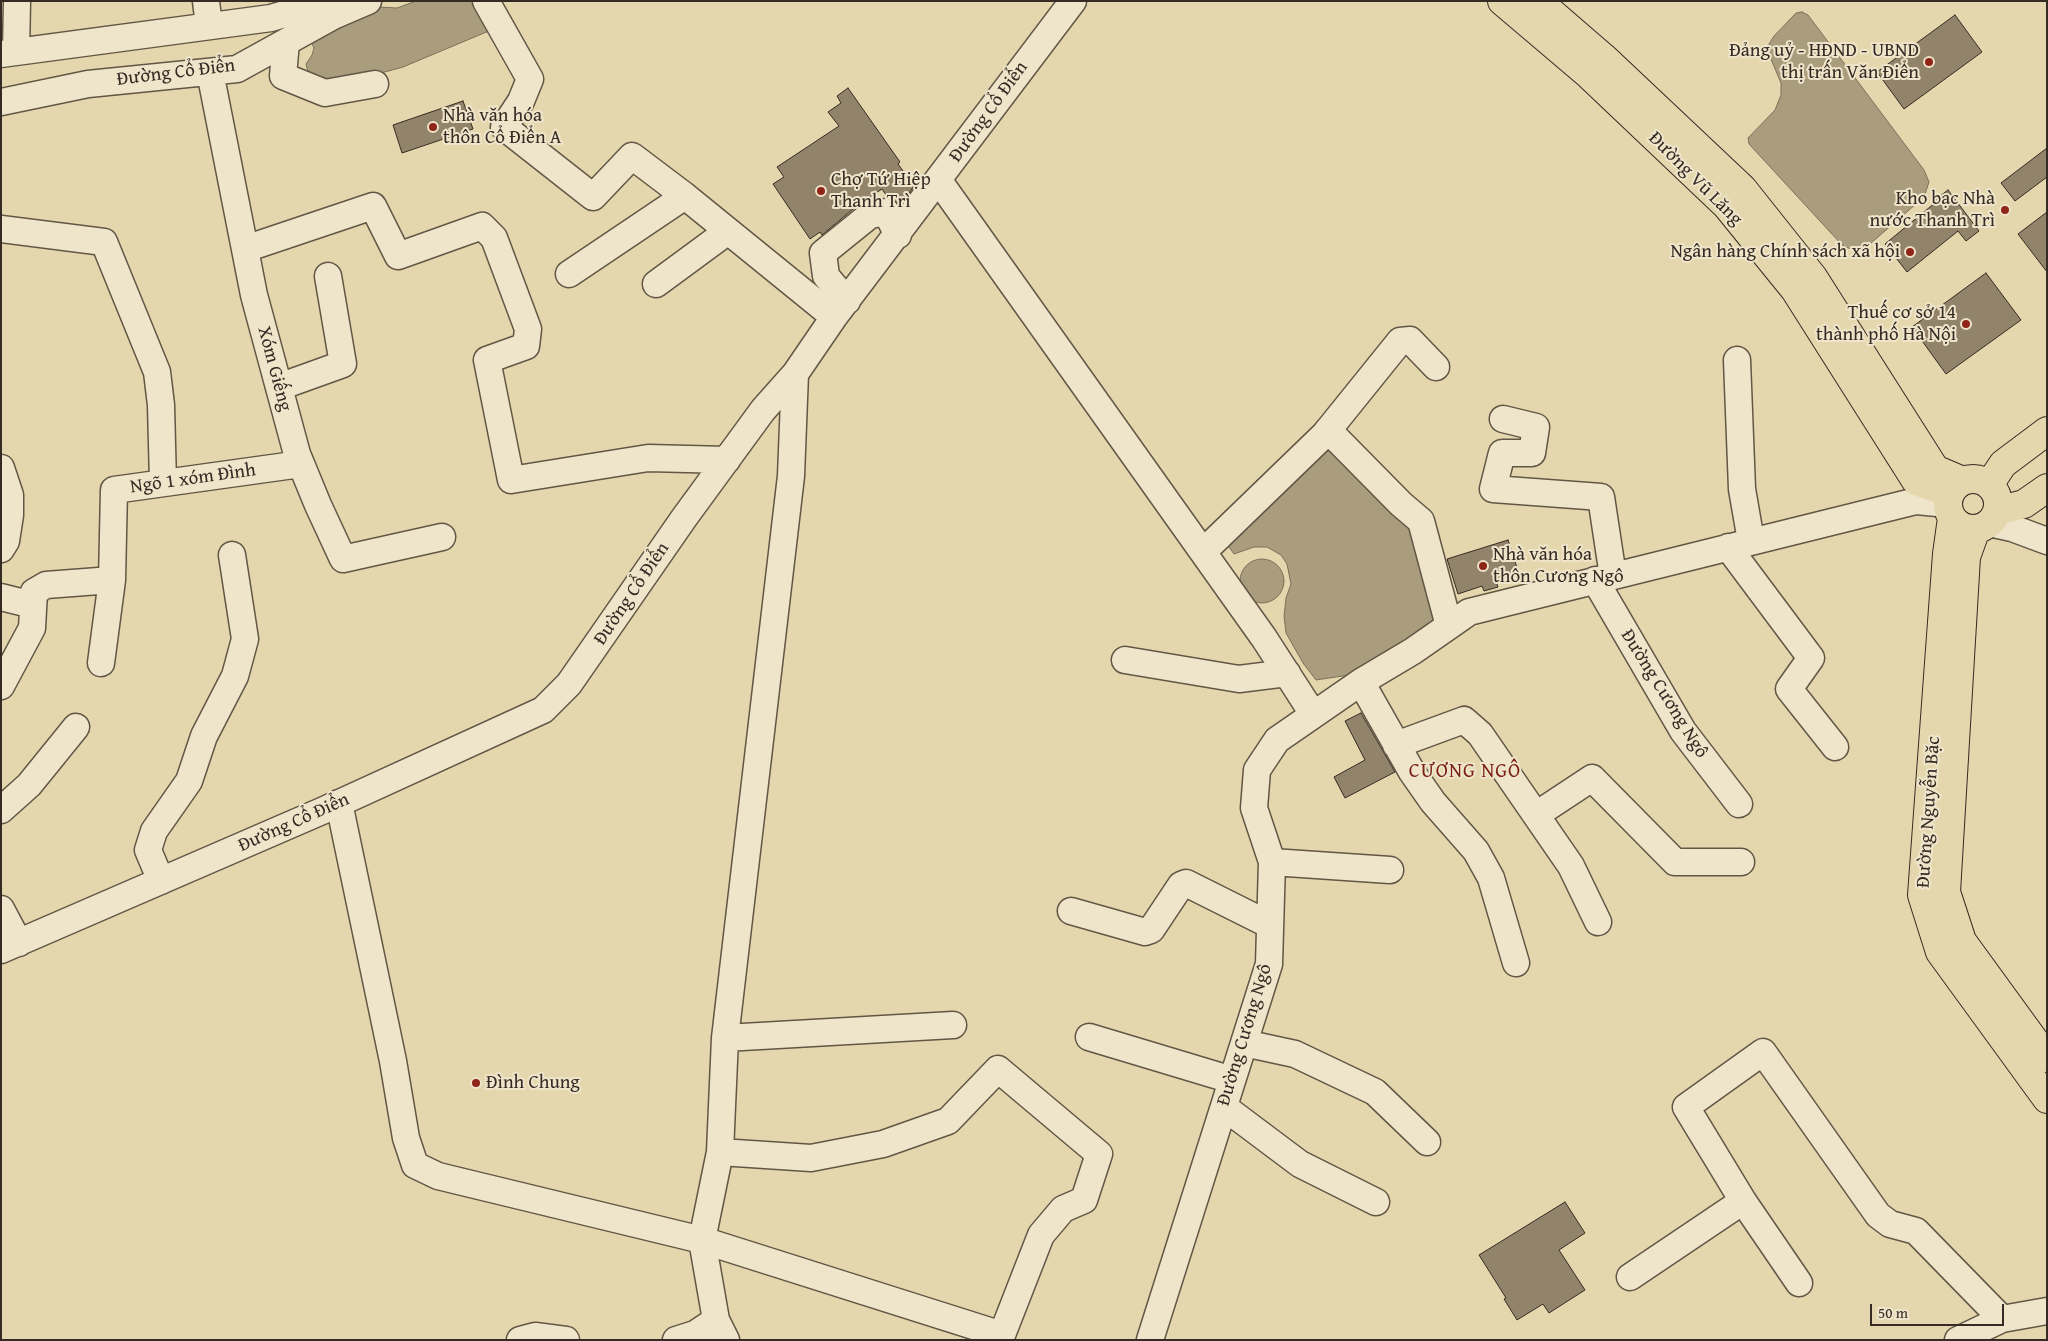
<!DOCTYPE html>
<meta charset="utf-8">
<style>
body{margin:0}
#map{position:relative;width:2048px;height:1341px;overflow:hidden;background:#e5d7ad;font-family:"Gentium Book Plus",serif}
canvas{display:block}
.frame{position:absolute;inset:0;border:2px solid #362b24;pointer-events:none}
.scale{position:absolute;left:1870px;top:1304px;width:134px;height:22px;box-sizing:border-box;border:2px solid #362b24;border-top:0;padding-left:6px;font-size:15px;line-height:18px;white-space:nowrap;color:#362b24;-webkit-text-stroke:4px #eee5ca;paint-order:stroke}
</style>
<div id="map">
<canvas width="2048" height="1341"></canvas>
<div class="frame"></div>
<div class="scale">50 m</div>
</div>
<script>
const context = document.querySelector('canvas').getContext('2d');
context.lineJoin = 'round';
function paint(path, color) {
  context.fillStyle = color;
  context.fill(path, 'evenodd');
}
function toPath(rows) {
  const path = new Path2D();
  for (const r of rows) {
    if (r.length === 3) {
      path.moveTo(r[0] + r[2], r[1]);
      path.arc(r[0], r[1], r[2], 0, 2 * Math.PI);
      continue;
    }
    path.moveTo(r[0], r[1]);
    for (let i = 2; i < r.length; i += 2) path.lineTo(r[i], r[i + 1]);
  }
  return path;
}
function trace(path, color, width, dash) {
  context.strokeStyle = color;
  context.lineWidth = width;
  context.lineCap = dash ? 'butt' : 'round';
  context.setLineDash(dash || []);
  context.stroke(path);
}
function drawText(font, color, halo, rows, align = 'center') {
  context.font = font + ' "Gentium Book Plus",serif';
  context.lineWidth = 4;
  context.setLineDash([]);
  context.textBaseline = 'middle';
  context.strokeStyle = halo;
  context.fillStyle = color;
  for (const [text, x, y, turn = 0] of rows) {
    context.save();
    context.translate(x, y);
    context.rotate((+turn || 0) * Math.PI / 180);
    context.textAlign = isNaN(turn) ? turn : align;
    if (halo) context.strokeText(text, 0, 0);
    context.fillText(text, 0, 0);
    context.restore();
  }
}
const water = toPath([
 [416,1,483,1,496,28,403,67,363,78,334,79,316,78,308,72,306,64,312,55,314,48,311,41,379,7,397,8,416,1],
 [1802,12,1808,15,1924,170,1929,182,1924,197,1870,244,1856,251,1843,246,1749,144,1748,138,1775,110,1781,95,1781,83,1768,52,1769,44,1774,36,1796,13,1802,12],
 [1331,448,1421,533,1438,621,1349,675,1316,680,1303,663,1286,633,1284,616,1286,598,1291,584,1287,564,1281,555,1267,547,1254,547,1234,554,1226,543,1316,454,1331,448],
 [1262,581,22]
]);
paint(water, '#aa9d7e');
trace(water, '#7c6f5a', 1);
const building = toPath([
 [1955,15,1982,52,1904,109,1877,72,1955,15],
 [848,88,900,162,898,164,914,186,900,206,893,199,888,198,882,189,859,204,822,235,820,232,810,239,773,184,784,177,777,167,839,126,828,112,841,103,837,96,848,88],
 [463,101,473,129,402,153,393,125,463,101],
 [2047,148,2047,177,2015,201,2001,183,2047,148],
 [1948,190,1979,231,1966,241,1958,231,1907,272,1885,244,1936,202,1935,200,1948,190],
 [2047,212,2047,272,2018,234,2047,212],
 [1986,273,2021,320,1946,374,1912,327,1986,273],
 [1508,540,1519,574,1496,581,1498,587,1484,591,1482,586,1458,594,1447,559,1508,540],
 [1361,713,1395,772,1345,798,1334,777,1365,760,1345,721,1361,713],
 [1565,1202,1585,1233,1559,1250,1585,1290,1549,1313,1543,1304,1517,1320,1504,1299,1506,1298,1479,1255,1565,1202]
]);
paint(building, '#91846b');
trace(building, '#362b24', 1);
const minor = toPath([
 [206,1,209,26],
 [486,1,530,79,521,101,504,127,593,197,632,156,685,196,834,317],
 [286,42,283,76,325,93,375,84],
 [16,52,17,1],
 [1,54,271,18,328,1],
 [210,72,254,295,297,454,318,505,343,559,442,537],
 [1,102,88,84,237,69,333,16,368,1],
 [939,181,1264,638,1313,714],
 [1,229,104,242,157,372,161,405,163,483],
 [245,249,373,206,398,256,482,226,494,238,528,329,526,346,487,360,511,480,648,458,727,460],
 [569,274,685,196],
 [656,284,728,231],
 [847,301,826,276,823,253,870,215,886,212,898,235],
 [1737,360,1742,489,1751,541],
 [279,387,343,364,328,276],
 [1503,419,1536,427,1532,453,1502,453,1493,489,1601,497,1613,576],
 [1328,430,1401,504,1421,521,1449,626],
 [1,468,10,495,10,515,6,541,1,549],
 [1989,523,2012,528,2047,541],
 [1728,547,1811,658,1789,689,1835,747],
 [1203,552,1325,434,1400,341,1410,340,1436,367],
 [112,580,114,490,301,464],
 [1595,580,1683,731,1739,804],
 [1,597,33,605],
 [1125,660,1239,679,1287,673],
 [1361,682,1412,772,1433,802,1476,851,1491,878,1516,963],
 [1,686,32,628,34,592,46,585,112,580,101,663],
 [1396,745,1464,720,1480,734,1571,866,1598,922],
 [339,803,393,1061,406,1138,415,1165,438,1176,702,1240,1002,1335],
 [1,810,29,785,76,727],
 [1536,815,1592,778,1675,862,1741,862],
 [1272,862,1390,870],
 [161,881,148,850,154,831,189,781,204,736,235,676,245,639,232,555],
 [1,909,19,943],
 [1071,911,1145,932,1151,930,1181,885,1186,883,1270,925],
 [1,950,322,811,543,710,569,684,684,518,763,410,795,374,834,317,1073,1],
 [1089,1037,1232,1080],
 [725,1038,953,1025],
 [1244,1043,1295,1054,1375,1092,1427,1142],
 [1224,1107,1300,1164,1376,1202],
 [720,1152,811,1158,883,1144,948,1121,998,1069,1099,1154,1084,1200,1063,1209,1041,1235,1000,1340],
 [1630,1277,1743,1201],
 [1799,1283,1743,1201,1686,1107,1763,1052,1878,1215,1890,1224,1916,1231,2002,1319],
 [520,1340,535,1336,566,1340],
 [676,1340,695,1334,716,1320],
 [726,1340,716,1320,702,1240,720,1152,725,1038,791,476,795,374],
 [1150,1340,1269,964,1272,862,1254,808,1257,770,1277,740,1361,682,1413,651,1469,612,1916,501,1948,504],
 [1958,1340,2002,1319,2047,1311]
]);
const major = toPath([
 [1502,1,1588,74,1726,205,1795,290,1916,481,1950,493],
 [1538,1,1603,57,1743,189,1813,277,1935,469,1963,481],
 [1973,504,25],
 [1989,485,2003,464,2047,431],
 [1997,511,2024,504,2047,488],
 [1952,518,1947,554,1922,895,1940,952,2047,1099],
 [1976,529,1966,557,1946,892,1962,941,2047,1058]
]);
trace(minor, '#625646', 29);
trace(major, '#362b24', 30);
trace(minor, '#eee5ca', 26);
trace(major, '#e5d7ad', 28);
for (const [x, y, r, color] of [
 [1929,62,5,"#8f2418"],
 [433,127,5,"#8f2418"],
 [821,191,5,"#8f2418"],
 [2005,210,5,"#8f2418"],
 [1910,252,5,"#8f2418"],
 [1966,324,5,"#8f2418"],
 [1483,566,5,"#8f2418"],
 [476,1083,5,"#8f2418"]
]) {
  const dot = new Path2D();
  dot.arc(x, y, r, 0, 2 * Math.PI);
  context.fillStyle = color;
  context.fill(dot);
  trace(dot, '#eee5ca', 2);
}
drawText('19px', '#362b24', '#eee5ca', [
 ["Đảng uỷ - HĐND - UBND",1919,51],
 ["thị trấn Văn Điển",1919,73],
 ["Nhà văn hóa",443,116,"left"],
 ["thôn Cổ Điển A",443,138,"left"],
 ["Chợ Tứ Hiệp",831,180,"left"],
 ["Thanh Trì",831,202,"left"],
 ["Kho bạc Nhà",1995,199],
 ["nước Thanh Trì",1995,221],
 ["Ngân hàng Chính sách xã hội",1900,252],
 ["Thuế cơ sở 14",1956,313],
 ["thành phố Hà Nội",1956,335],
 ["Nhà văn hóa",1493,555,"left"],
 ["thôn Cương Ngô",1493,577,"left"],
 ["Đình Chung",486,1083,"left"]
], 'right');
drawText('19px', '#362b24', '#eee5ca', [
 ["Đường Cổ Điển",176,73,-7],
 ["Đường Cổ Điển",989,112,-54],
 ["Đường Vũ Lăng",1695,179,45],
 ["Xóm Giếng",274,369,75],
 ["Ngõ 1 xóm Đình",193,479,-8],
 ["Đường Cổ Điển",632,594,-56],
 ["Đường Cương Ngô",1664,694,58],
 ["Đường Nguyễn Bặc",1929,812,-86],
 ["Đường Cổ Điển",294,823,-24],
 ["Đường Cương Ngô",1245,1035,-73]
]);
context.letterSpacing = '1px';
drawText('20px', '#7a1f14', '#eee5ca', [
 ["CƯƠNG NGÔ",1465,772]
]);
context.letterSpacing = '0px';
</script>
